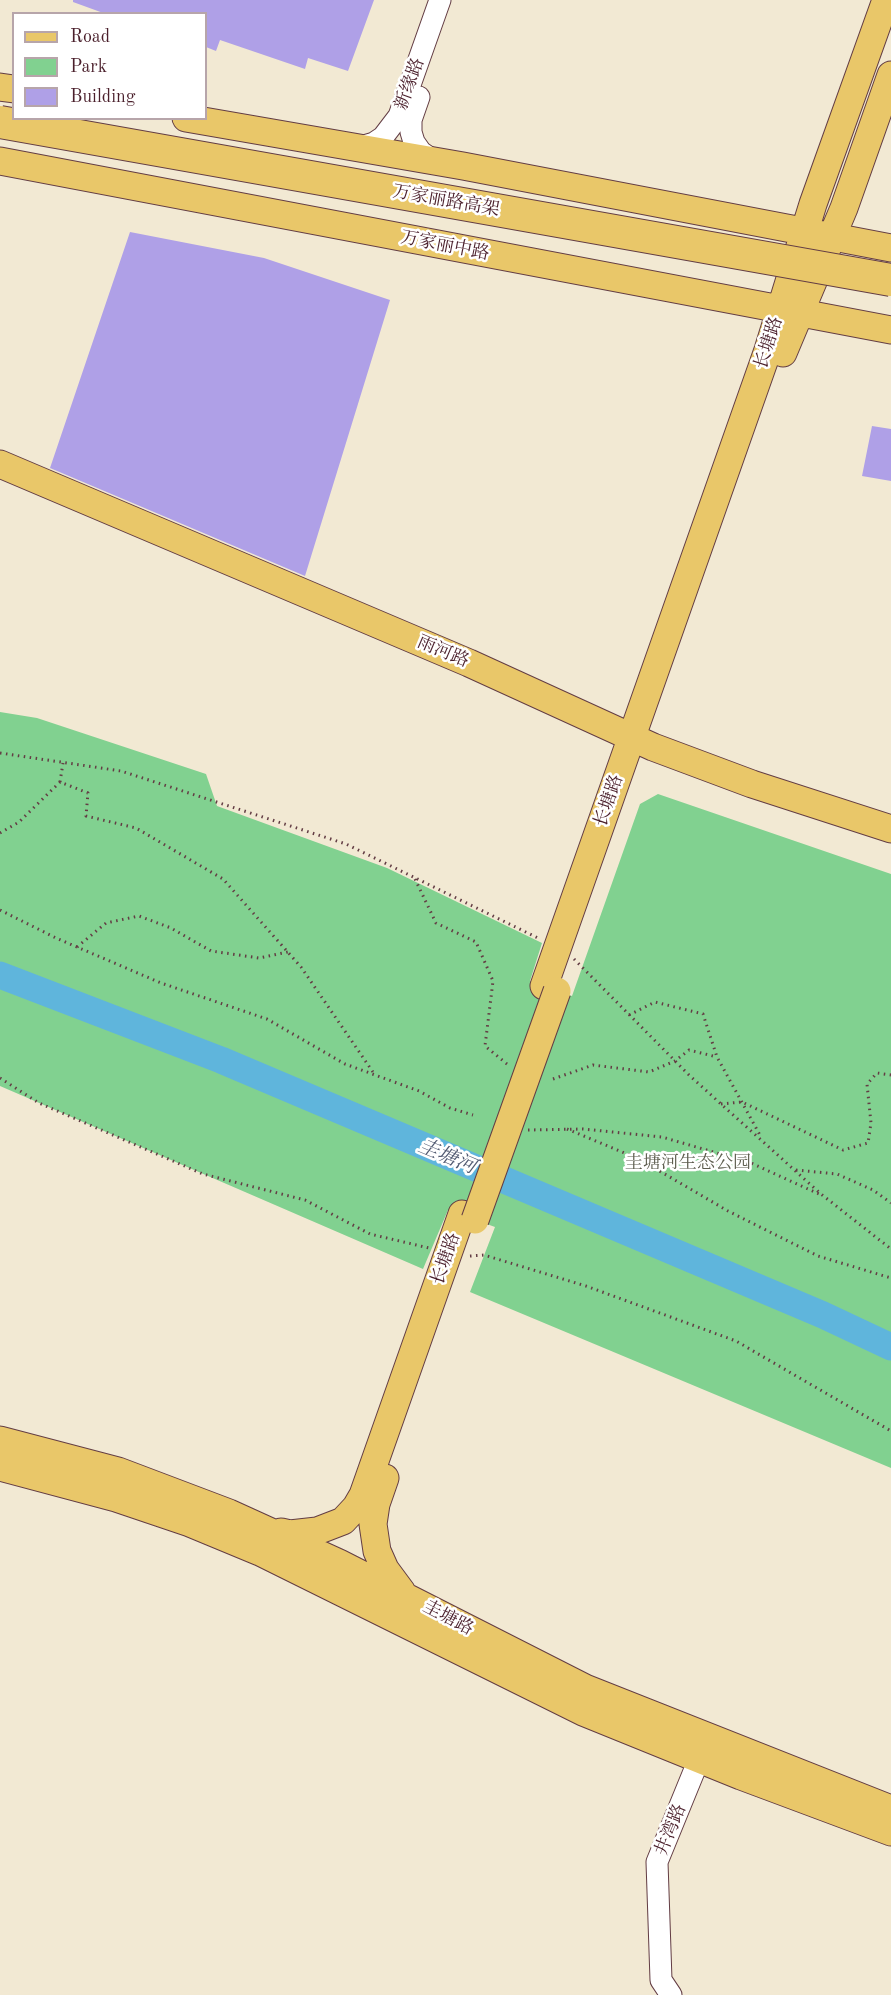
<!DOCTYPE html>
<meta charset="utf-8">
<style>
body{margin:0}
#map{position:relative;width:891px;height:1995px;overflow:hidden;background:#f2e9d3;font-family:"Old Standard TT",serif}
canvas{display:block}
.legend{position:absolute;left:12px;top:12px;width:195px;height:108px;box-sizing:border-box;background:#fff;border:2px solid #b7a5aa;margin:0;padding:8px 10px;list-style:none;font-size:18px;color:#4a1f2b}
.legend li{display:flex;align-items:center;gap:12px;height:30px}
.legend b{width:30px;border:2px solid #b7a5aa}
</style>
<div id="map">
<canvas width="891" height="1995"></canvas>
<ul class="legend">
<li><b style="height:8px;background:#e9c769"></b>Road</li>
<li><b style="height:16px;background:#81d190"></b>Park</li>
<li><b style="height:16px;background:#afa0e7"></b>Building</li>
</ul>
</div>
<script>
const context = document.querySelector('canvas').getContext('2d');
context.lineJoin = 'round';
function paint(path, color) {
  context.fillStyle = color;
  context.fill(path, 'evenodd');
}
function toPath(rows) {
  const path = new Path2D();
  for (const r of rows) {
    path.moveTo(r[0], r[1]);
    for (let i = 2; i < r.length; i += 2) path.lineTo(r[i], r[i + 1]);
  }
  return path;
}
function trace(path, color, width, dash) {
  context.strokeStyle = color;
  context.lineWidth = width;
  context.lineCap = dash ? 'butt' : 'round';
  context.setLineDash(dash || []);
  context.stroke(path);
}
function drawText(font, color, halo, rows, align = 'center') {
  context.font = font + ' "Old Standard TT","Noto Serif SC",serif';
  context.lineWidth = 5;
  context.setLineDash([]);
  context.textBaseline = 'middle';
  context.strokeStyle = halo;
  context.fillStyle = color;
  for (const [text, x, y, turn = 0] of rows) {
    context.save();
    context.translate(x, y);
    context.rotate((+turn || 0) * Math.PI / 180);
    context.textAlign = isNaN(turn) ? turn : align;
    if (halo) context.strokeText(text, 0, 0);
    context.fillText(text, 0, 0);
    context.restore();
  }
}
paint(toPath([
 [0,712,37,718,206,774,217,806,387,868,542,943,530,981,572,996,640,804,658,794,891,874,891,1468,470,1292,495,1227,448,1210,423,1269,0,1086]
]), '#81d190');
trace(toPath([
 [0,975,221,1060,823,1315,891,1347]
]), '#5fb5dc', 27);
paint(toPath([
 [73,0,374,0,348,71,308,58,305,69,220,40,216,51,206,47,206,14,106,14,73,2],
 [130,232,264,258,390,300,305,576,50,468],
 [872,426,891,429,891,481,862,476]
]), '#afa0e7');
const minor = toPath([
 [419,97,411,120,411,132,414,142,421,152,434,161],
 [357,148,374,143,383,137,399,116,440,0],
 [671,1995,661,1980,657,1862,704,1747]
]);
const major = toPath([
 [0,87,14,89],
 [186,118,463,166,891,248],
 [0,161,891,330],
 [783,353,844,208,891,75],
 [0,464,469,663,653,747,752,784,891,829],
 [544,986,768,350,813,204,886,0],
 [0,1440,118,1471,229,1513,339,1563,585,1688,891,1809],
 [0,1467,116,1498,190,1523,260,1552,583,1712,741,1776,891,1832],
 [385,1478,376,1504,373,1524,377,1551,385,1569,402,1592],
 [281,1532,290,1534,317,1531,343,1521,356,1507,363,1495,462,1214]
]);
trace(minor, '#633d44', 23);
trace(major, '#633d44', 29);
trace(toPath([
 [0,753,121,771,346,844,540,939],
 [60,782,63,763],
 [0,833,19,822,60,782,88,793,86,816,136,828,223,879,301,967,375,1075],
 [415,879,436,923,476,942,493,981,485,1046,507,1064],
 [0,910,56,938,161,983,267,1019,345,1064,419,1091,450,1108,473,1115],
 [77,947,106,923,139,916,171,928,211,951,259,958,288,952],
 [574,959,690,1076,821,1194,891,1249],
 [629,1015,655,1002,703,1014,717,1057,761,1137],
 [0,1078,39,1103,203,1174,305,1200,370,1234,429,1248],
 [553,1079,593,1065,649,1072,675,1061,689,1050,717,1057],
 [721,1104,742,1102,843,1150,868,1143,871,1123,867,1084,877,1073,891,1075],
 [567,1129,639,1159,728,1211,818,1256,891,1278],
 [528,1130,583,1129,662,1137,751,1163,819,1194],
 [796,1170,837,1174,873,1190,891,1203],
 [470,1256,484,1255,586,1286,736,1341,891,1431]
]), '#633d44', 3, [1.5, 4.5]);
trace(minor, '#fff', 21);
trace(major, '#e9c769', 27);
const majorBridge = toPath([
 [475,1220,557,991]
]);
const highwayBridge = toPath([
 [0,122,891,280]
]);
trace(majorBridge, '#633d44', 29, []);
trace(highwayBridge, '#633d44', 34, []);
trace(majorBridge, '#e9c769', 27);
trace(highwayBridge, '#e9c769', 32);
drawText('18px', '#4a1f2b', '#fff', [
 ["新缘路",410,84,-70],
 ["万家丽路高架",446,201,10],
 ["万家丽中路",445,246,11],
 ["长塘路",769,343,-72],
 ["雨河路",443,652,23],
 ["长塘路",609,801,-71],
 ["长塘路",446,1259,-71],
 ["圭塘路",448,1618,28],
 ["井湾路",671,1830,-68]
]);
drawText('18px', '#5d5d4e', '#fff', [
 ["圭塘河生态公园",688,1163]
]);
drawText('italic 20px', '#525b72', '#fff', [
 ["圭塘河",447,1157,23]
]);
</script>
